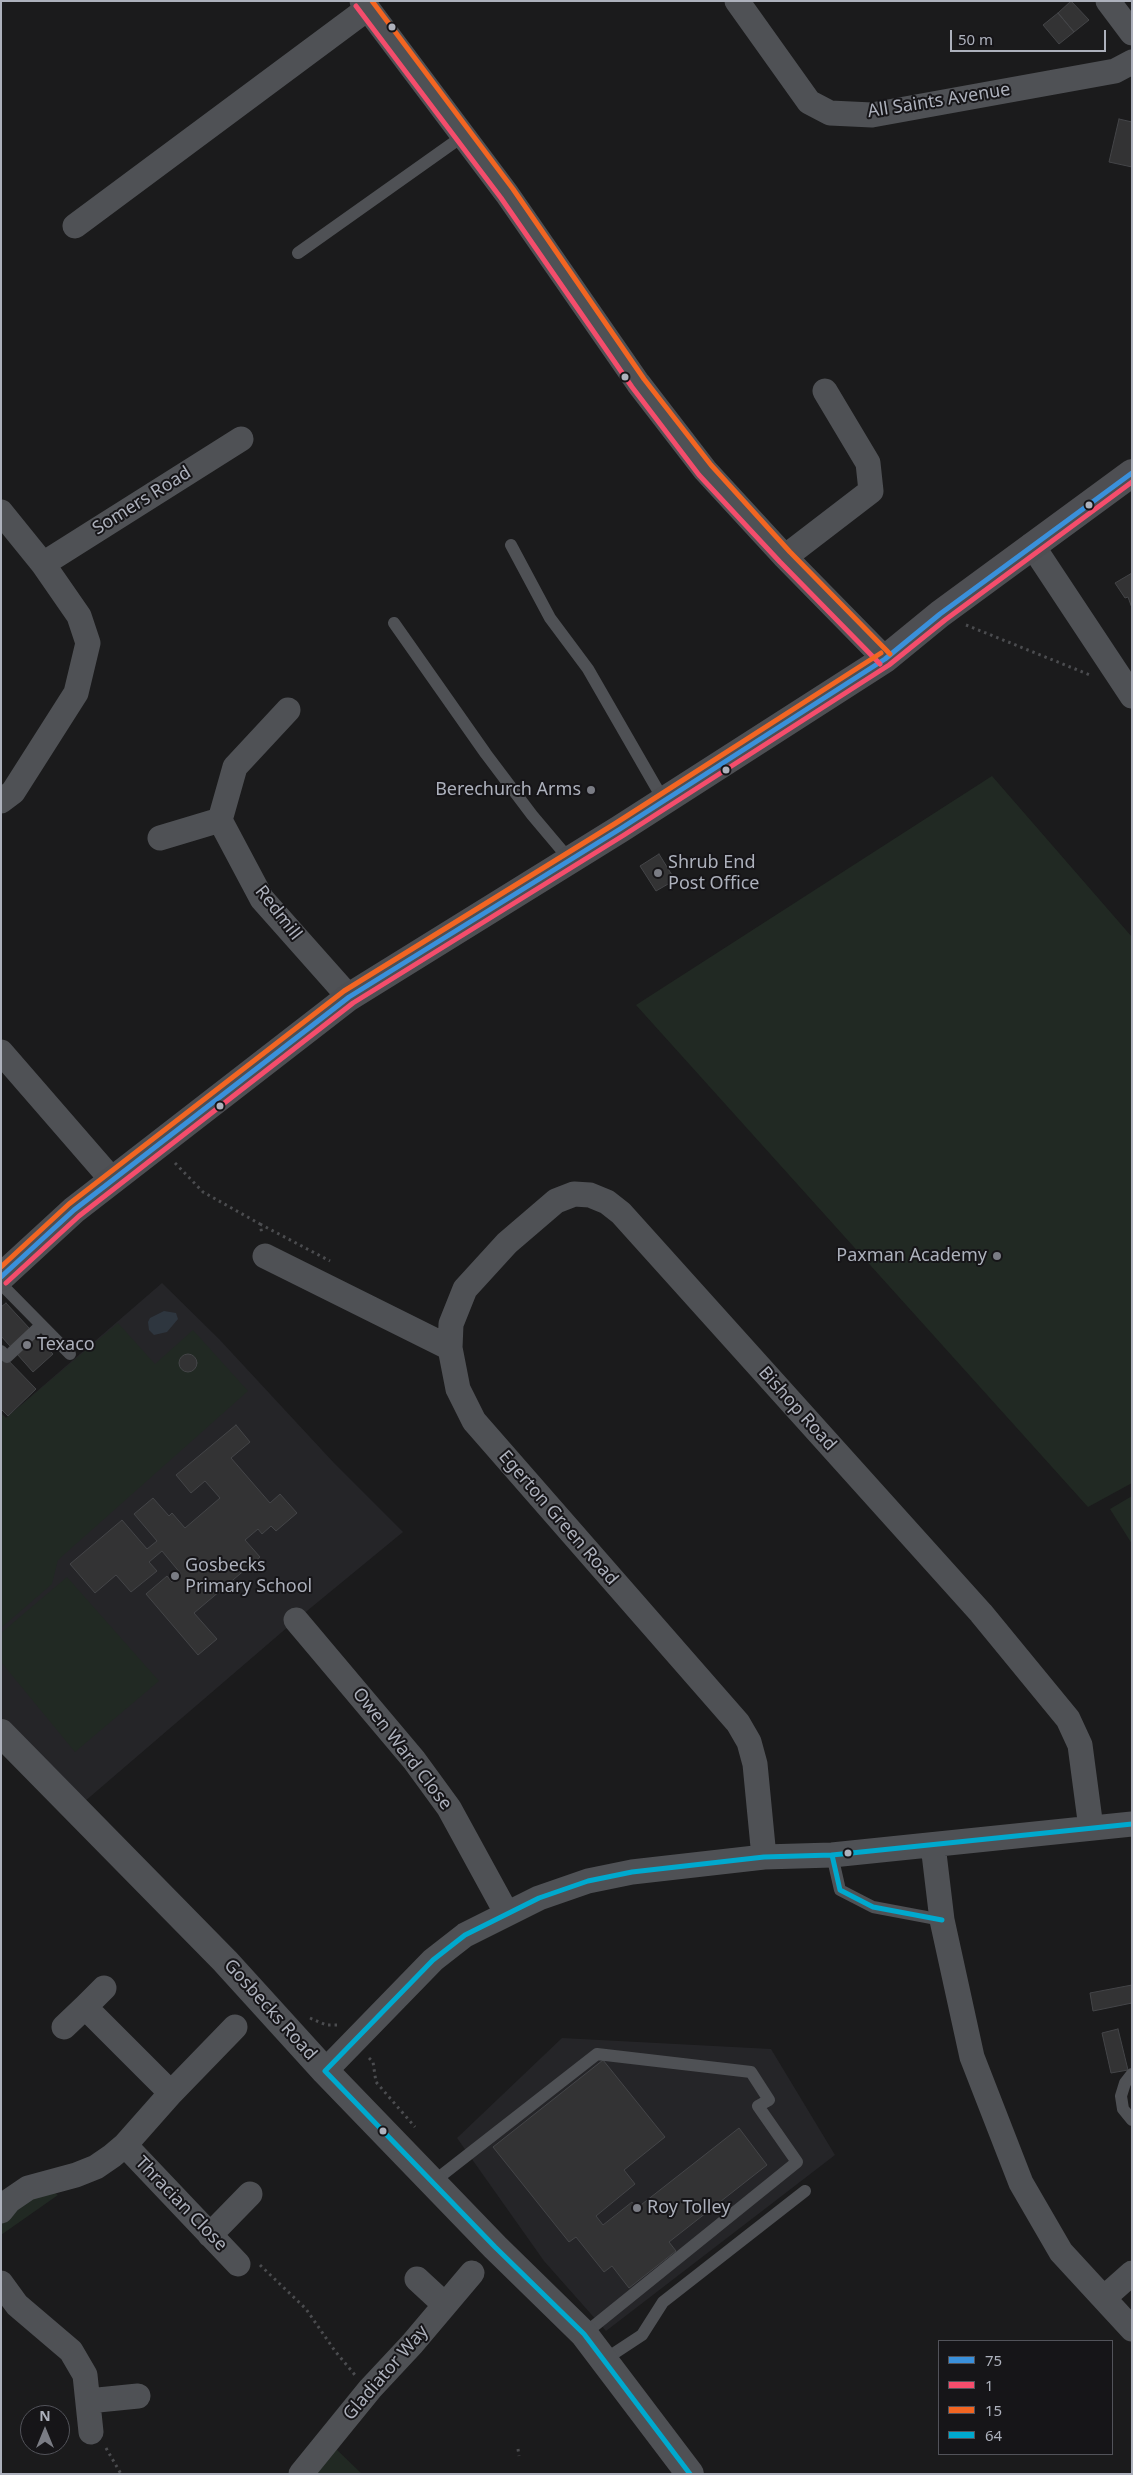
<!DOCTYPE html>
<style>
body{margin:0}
#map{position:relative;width:1133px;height:2475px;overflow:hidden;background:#1b1b1c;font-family:"Noto Sans",sans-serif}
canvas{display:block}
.frame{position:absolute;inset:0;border:2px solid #adb1bc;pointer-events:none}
.legend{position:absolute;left:938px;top:2340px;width:175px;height:115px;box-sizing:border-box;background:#161518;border:1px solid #52535a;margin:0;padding:6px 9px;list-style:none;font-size:15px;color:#adb1bc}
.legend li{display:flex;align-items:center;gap:10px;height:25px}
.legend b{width:25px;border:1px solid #52535a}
.north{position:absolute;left:20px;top:2405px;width:50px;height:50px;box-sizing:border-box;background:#161518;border:1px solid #52535a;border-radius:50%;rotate:0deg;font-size:14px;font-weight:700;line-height:20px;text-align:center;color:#adb1bc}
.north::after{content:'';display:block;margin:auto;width:18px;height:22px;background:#7a7c84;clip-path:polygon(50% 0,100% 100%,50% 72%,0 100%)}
.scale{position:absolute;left:950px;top:30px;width:156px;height:22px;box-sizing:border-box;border:2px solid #adb1bc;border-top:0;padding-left:6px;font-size:15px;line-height:18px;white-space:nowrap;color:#adb1bc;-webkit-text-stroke:4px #161518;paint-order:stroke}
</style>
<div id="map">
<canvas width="1133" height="2475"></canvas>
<div class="frame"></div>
<ul class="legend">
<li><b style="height:6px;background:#3a90db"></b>75</li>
<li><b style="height:6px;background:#f44d6c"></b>1</li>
<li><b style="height:6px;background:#f26522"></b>15</li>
<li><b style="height:6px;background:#00a9ce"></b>64</li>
</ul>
<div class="north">N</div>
<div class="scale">50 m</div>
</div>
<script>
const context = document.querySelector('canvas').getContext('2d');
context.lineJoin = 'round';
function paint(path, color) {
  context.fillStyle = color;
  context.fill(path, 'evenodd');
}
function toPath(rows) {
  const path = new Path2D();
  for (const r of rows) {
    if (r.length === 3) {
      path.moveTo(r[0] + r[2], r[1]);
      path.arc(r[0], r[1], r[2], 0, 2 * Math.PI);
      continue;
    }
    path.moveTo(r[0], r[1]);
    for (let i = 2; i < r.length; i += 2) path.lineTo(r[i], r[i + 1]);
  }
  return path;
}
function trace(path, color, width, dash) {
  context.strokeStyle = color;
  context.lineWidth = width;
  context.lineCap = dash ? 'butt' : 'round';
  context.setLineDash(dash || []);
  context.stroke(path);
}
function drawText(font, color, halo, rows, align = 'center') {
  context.font = font + ' "Noto Sans",sans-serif';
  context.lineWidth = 4;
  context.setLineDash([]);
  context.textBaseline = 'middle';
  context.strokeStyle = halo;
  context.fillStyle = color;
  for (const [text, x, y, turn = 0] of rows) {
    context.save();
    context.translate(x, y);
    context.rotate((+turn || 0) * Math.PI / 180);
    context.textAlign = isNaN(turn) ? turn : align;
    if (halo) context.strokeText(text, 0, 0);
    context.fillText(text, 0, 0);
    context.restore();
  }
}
paint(toPath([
 [162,1283,219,1339,334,1463,403,1532,296,1620,77,1808,1,1732,1,1413,6,1418],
 [562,2038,771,2049,835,2155,606,2331,544,2261,457,2138]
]), '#252528');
paint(toPath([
 [992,776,1132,937,1132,1483,1088,1507,636,1005],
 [118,1323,155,1364,193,1330,248,1391,58,1560,52,1584,1,1628,1,1413,6,1418],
 [1132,1496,1132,1544,1110,1509],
 [67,1577,159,1681,75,1752,1,1662,1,1633],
 [52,2191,58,2195,1,2235,1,2225,25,2201],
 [335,2448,362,2474,311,2474]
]), '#212923');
paint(toPath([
 [164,1311,176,1313,178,1319,167,1332,154,1335,149,1330,148,1322,150,1318]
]), '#2e363f');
const building = toPath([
 [1071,1,1089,20,1074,32,1058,13,1071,1],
 [1058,13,1074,32,1059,44,1043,25,1058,13],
 [1119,119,1132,122,1132,167,1109,162,1119,119],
 [1132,573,1132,608,1128,597,1125,598,1115,583,1132,573],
 [659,854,675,880,656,891,640,866,659,854],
 [6,1303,53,1354,33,1372,1,1336,1,1307,6,1303],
 [1,1353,36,1389,8,1416,1,1409,1,1353],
 [188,1363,9],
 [236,1425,250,1442,231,1458,270,1503,280,1494,297,1513,276,1531,271,1526,262,1534,258,1529,245,1540,260,1557,194,1613,217,1639,198,1655,146,1594,167,1576,172,1582,181,1574,162,1551,149,1562,157,1571,131,1592,116,1575,95,1593,70,1564,122,1520,147,1549,157,1541,134,1514,153,1498,169,1516,172,1513,185,1528,220,1498,205,1481,191,1493,176,1475,236,1425],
 [1132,1985,1132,2003,1093,2011,1090,1993,1132,1985],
 [1118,2029,1128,2070,1111,2073,1102,2033,1118,2029],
 [603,2060,665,2137,624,2170,635,2184,596,2216,603,2225,632,2202,637,2208,739,2128,767,2165,669,2242,676,2251,629,2288,612,2266,604,2272,576,2237,569,2242,493,2147,603,2060]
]);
paint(building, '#333334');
trace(building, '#444548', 1);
trace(toPath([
 [966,625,1090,675],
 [175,1163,203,1192,260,1224,262,1234],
 [260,1224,330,1261],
 [310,2018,326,2025,337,2025],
 [369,2058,373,2062,376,2082,415,2127],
 [260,2265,306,2309,335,2351,355,2375],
 [106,2448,121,2474],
 [518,2449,519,2456]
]), '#4b4c4f', 3, [2.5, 4]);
trace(toPath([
 [298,253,463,136],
 [511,545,550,618,588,669,664,801],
 [394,623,486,754,532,815,570,860],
 [1,1284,70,1354],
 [1,1351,7,1357,41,1325],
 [832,1855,840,1890,873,1907,942,1920],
 [1132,2074,1125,2083,1121,2096,1123,2109,1132,2120],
 [433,2182,597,2054,751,2072,769,2100,758,2106,797,2162,584,2334],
 [604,2360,642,2335,663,2302,805,2191]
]), '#4f5155', 12);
trace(toPath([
 [362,1,507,194,638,383,705,470,785,557,885,659],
 [737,1,809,102,830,113,872,115,1115,71,1132,62],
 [1108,1,1132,33],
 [75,226,367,9],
 [1,512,43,564,79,616,88,643,76,693,13,792,1,801],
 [1032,545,1132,696],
 [785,557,871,491,868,463,825,391],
 [43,564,241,439],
 [288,710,235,767,220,820,262,899,349,997],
 [160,838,220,820],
 [1,1052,113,1181],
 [265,1256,450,1348,458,1389,474,1421,738,1723,749,1742,755,1764,764,1857],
 [450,1348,451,1324,465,1289,507,1243,556,1201,574,1194,590,1195,607,1202,621,1213,981,1613,1068,1719,1080,1745,1091,1828],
 [296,1620,414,1760,449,1808,507,1914],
 [933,1845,942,1920,972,2057,1021,2183,1061,2252,1132,2329],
 [85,2007,104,1988],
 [64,2027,85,2007,171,2093],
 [325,2071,433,1960,465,1935,539,1898,588,1881,632,1872,764,1857,832,1855,1132,1824],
 [125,2145,238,2264],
 [1,2211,9,2201,28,2188,76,2175,96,2167,112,2156,125,2145,171,2093,235,2027],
 [210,2235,250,2194],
 [417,2279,444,2304],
 [1,2283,17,2305,71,2351,85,2375,91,2432],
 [1105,2297,1132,2273],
 [88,2401,138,2396],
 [301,2474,370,2389,412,2344,472,2273]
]), '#4f5155', 25);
trace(toPath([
 [1,1733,225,1961,325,2071,495,2247,584,2334,690,2474]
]), '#4f5155', 28);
trace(toPath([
 [1,1277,74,1210,349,997,620,829,885,659,940,614,1132,473]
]), '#4e4f53', 28);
trace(toPath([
 [1,1277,74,1210,349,997,620,829,885,659,940,614,1132,473]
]), '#3a90db', 5);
trace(toPath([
 [356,6,501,198,632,387,699,475,780,562,880,664],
 [6,1283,79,1216,353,1003,624,835,889,665,945,620,1132,482]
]), '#f44d6c', 5);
trace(toPath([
 [372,1,513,189,644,379,711,465,790,552,890,654],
 [1,1267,69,1204,344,991,616,823,881,653]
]), '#f26522', 5);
trace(toPath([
 [832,1855,840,1890,873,1907,942,1920],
 [325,2071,433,1960,465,1935,539,1898,588,1881,632,1872,764,1857,832,1855,1132,1824],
 [325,2071,495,2247,584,2334,690,2474]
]), '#00a9ce', 5);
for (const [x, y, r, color] of [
 [392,27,4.5,"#adb1bc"],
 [625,377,4.5,"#adb1bc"],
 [1089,505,4.5,"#adb1bc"],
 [726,770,4.5,"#adb1bc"],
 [591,790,5,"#7a7c84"],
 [658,873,5,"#7a7c84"],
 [220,1106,4.5,"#adb1bc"],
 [997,1256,5,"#7a7c84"],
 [27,1345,5,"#7a7c84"],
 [175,1576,5,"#7a7c84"],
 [848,1853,4.5,"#adb1bc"],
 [383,2131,4.5,"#adb1bc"],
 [637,2208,5,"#7a7c84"]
]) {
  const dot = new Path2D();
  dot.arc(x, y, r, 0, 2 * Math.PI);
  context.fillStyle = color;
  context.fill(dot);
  trace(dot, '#161518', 2);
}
drawText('18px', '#adb1bc', '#161518', [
 ["All Saints Avenue",939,101,-9],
 ["Somers Road",142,501,-32],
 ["Redmill",278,913,52],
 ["Bishop Road",797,1409,48],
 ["Egerton Green Road",558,1518,49],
 ["Owen Ward Close",402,1749,52],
 ["Gosbecks Road",270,2010,48],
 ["Thracian Close",181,2204,46],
 ["Gladiator Way",386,2373,-49]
]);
drawText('18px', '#adb1bc', '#161518', [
 ["Berechurch Arms",581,790,"right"],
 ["Shrub End",668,863],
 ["Post Office",668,884],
 ["Paxman Academy",987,1256,"right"],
 ["Texaco",37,1345],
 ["Gosbecks",185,1566],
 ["Primary School",185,1587],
 ["Roy Tolley",647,2208]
], 'left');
</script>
